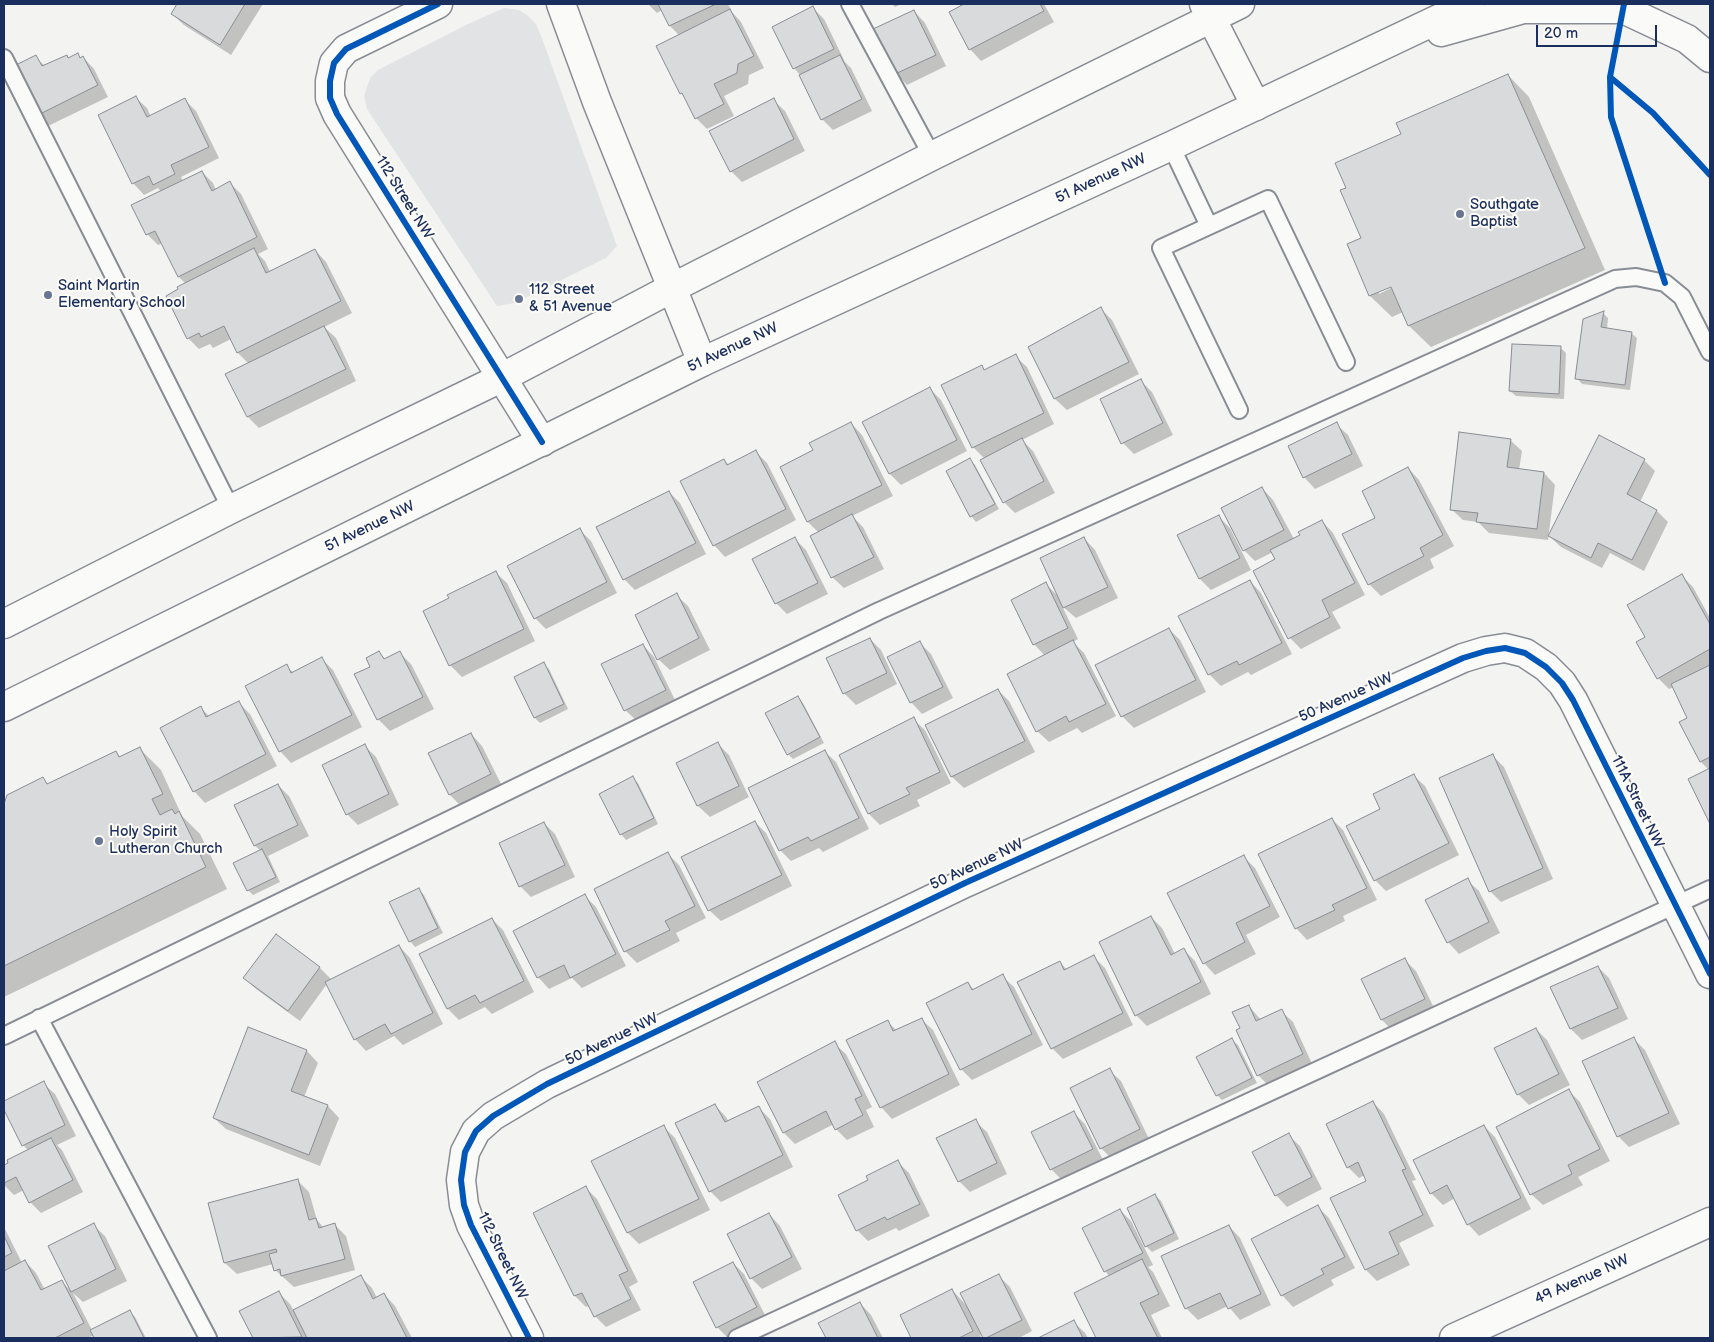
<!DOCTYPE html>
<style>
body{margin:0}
#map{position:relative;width:1714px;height:1342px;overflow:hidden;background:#f3f3f2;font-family:"Balsamiq Sans",sans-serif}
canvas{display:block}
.frame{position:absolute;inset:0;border:5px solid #1b2f5e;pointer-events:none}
.scale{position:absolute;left:1536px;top:25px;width:121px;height:22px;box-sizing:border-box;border:2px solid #1b2f5e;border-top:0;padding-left:6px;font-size:15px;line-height:18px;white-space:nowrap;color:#1b2f5e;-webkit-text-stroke:4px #fdfcf7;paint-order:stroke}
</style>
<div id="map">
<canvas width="1714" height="1342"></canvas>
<div class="frame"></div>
<div class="scale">20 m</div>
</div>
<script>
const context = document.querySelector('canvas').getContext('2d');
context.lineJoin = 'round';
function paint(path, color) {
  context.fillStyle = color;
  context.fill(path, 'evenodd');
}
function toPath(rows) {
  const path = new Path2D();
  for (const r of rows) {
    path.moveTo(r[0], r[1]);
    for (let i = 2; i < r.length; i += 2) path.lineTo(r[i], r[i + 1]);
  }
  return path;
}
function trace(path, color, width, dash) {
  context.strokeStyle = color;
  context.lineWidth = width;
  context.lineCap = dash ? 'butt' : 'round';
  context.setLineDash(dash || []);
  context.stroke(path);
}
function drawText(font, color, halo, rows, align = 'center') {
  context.font = font + ' "Balsamiq Sans",sans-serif';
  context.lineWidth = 4;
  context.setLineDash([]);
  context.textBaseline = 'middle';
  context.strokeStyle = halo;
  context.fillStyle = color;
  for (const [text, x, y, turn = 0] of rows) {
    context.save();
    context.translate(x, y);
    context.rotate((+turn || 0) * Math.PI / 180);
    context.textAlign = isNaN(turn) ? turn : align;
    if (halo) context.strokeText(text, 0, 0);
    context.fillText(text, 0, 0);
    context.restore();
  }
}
paint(toPath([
 [504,8,519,10,527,15,536,24,543,41,617,246,606,258,515,303,497,306,367,109,364,96,370,78,378,70,468,24]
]), '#e2e3e5');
paint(toPath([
 [179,4,263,4,231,55,184,25,172,14],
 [648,4,728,4,732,12,741,22,764,68,749,75,748,84,724,96,734,116,707,129,696,118,686,99,681,93,680,36,670,26,662,10,657,13],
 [892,4,902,4,895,7],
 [966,4,1044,4,1054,22,981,61,970,49,951,13],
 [813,8,824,19,845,62,851,68,872,111,833,130,822,119,801,76,794,68],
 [914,11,925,23,946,66,907,85,896,73],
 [77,55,81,58,83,57,94,69,108,97,48,126,37,115,35,57,45,66,66,56,69,59],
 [1508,75,1529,97,1605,270,1431,347,1409,326,1403,312,1392,317,1370,296,1348,245,1363,238,1348,189,1403,135],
 [1396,283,1397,285,1379,294,1379,291],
 [135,97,147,108,151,117,185,100,196,111,219,158,181,177,183,181,202,172,213,183,216,190,230,183,241,194,268,249,258,254,265,261,270,272,315,250,326,262,352,313,324,327,336,338,356,381,259,428,248,417,249,364,238,353,231,339,213,348,210,344,199,349,188,338,186,284,179,277,163,243,158,245,147,234,161,192,158,188,144,195,133,183,100,115],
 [773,100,785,111,805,151,742,182,731,171],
 [1101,309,1112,320,1139,374,1067,410,1055,399,1030,348],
 [1603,313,1608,318,1607,329,1631,333,1637,338,1630,390,1582,384,1577,378],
 [1561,348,1566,353,1564,399,1516,396,1510,391],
 [1015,356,1027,367,1054,424,1022,440,1033,451,1055,493,1015,513,1004,502,985,459,973,447,981,366,986,371],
 [1141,381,1152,392,1173,435,1134,454,1123,443],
 [930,389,941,400,967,451,901,485,890,474,863,422],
 [851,423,862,435,893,496,852,516,863,527,884,569,844,588,832,577,819,533,808,522,781,467,814,451],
 [1336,424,1348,435,1363,466,1315,489,1304,477],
 [1510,440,1522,451,1519,470,1544,473,1555,485,1548,540,1489,533,1478,522,1463,520,1451,509],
 [756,452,767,463,796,520,725,557,714,545,724,460,729,465],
 [970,460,975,465,999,509,976,522,971,516],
 [1644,460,1655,471,1640,502,1657,511,1668,522,1644,571,1610,553,1602,568,1561,547,1549,536],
 [1408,468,1419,480,1454,546,1430,559,1434,568,1381,596,1369,584,1344,535,1377,518],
 [1262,488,1273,500,1294,539,1322,521,1333,533,1365,595,1332,612,1341,628,1301,649,1290,638,1277,560,1273,552,1255,561,1244,550],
 [669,492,680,503,706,554,635,590,624,579],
 [1218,516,1230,528,1251,570,1211,590,1200,579,1179,536],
 [580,530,591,541,617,593,546,629,535,618],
 [794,538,806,550,828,594,787,614,776,603],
 [1084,538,1095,550,1118,598,1076,618,1062,606,1078,639,1073,642,1084,653,1116,716,1082,733,1077,728,1049,742,1037,731,1045,656,1034,644,1046,584,1059,597],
 [495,572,507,583,535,641,462,677,450,665,450,599],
 [1682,576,1693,587,1710,618,1710,822,1689,779,1709,770,1701,762,1689,719,1674,687,1669,689,1658,678,1646,637],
 [1250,581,1261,593,1292,654,1251,675,1248,672,1221,686,1209,674],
 [676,595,688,606,710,650,670,670,658,659],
 [1169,629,1180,640,1206,692,1134,728,1122,716,1097,665],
 [870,639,881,650,897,684,856,705,844,693,828,659],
 [920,643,931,654,953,698,922,714,911,702],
 [643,645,654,657,676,702,637,721,625,710],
 [379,653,386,660,400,653,411,664,434,709,390,731,378,719,356,675,371,667],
 [322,659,333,670,362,727,291,763,280,751,286,666,294,673],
 [544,664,549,669,568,709,540,723,535,718],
 [998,690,1009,701,1035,752,964,788,952,777,927,725],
 [798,698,803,703,824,743,793,759,788,754],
 [238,702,250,714,277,766,205,803,194,791,201,708,210,717],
 [913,719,925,730,951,783,917,800,920,806,880,825,869,814,840,755],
 [471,734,482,746,502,786,461,806,450,795,430,754],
 [718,744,729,755,749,797,710,817,698,806,678,763],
 [364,745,376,757,399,805,358,825,347,814],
 [139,748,161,770,182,816,200,834,227,889,4,997,4,807,8,796,43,779,49,785,116,752,121,758],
 [824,751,836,762,869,829,823,852,819,848,791,861,780,850],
 [1493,756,1504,767,1553,879,1501,902,1490,891],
 [1413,775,1425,786,1459,855,1386,891,1375,880,1382,809],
 [633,778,638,783,658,824,626,840,621,834],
 [278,785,289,796,309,836,268,856,280,882,253,895,248,890,261,851,255,846,236,806],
 [1332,819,1343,830,1377,900,1343,916,1345,921,1307,940,1296,928],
 [755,822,766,833,792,886,721,921,709,910],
 [544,823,555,834,575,877,531,897,520,886],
 [668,854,679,865,706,918,676,933,680,941,637,963,625,951,595,890],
 [1244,857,1255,868,1280,917,1246,935,1256,954,1215,975,1204,963],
 [1467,880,1479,891,1500,933,1459,954,1448,942],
 [419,889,424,895,443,933,415,947,410,941],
 [585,896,596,907,626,966,582,988,572,978,549,989,538,977],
 [1151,917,1162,928,1175,954,1184,950,1195,961,1211,994,1147,1026,1136,1015],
 [492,919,503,930,534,992,492,1014,485,1007,459,1020,448,1009,421,955],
 [276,936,320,968,332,980,399,946,410,958,443,1024,403,1045,394,1036,366,1051,355,1039,327,984,300,1021,256,989,245,978],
 [1094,957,1105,968,1133,1025,1063,1059,1052,1048,1060,962,1067,970],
 [1405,960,1416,971,1435,1010,1393,1031,1382,1020,1363,980],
 [1598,967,1609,978,1628,1019,1582,1040,1571,1029],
 [1002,976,1014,987,1043,1045,972,1080,961,1069,968,983,974,990],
 [1249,1006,1261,1020,1281,1011,1293,1022,1313,1066,1269,1086,1258,1075,1241,1029],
 [921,1019,933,1030,960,1085,892,1119,881,1107,887,1021,897,1031],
 [249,1028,307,1051,318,1063,304,1097,328,1106,339,1118,320,1166,226,1129,214,1118],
 [1536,1029,1547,1040,1570,1085,1529,1105,1518,1094],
 [1634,1039,1645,1050,1680,1124,1629,1147,1618,1136],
 [1232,1040,1238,1045,1257,1083,1222,1100,1217,1095],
 [834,1043,846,1054,872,1107,866,1110,874,1127,847,1140,836,1129,834,1124,795,1144,784,1133,759,1083],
 [1109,1070,1121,1081,1150,1141,1112,1159,1101,1148],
 [43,1083,55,1094,76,1136,57,1145,62,1150,83,1192,41,1213,30,1202,24,1190,14,1195,4,1185,4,1166,29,1151,23,1145,4,1107,4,1102],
 [1569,1091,1580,1102,1610,1161,1578,1177,1583,1185,1543,1205,1531,1194],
 [1373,1102,1384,1114,1416,1180,1412,1181,1434,1226,1399,1243,1410,1265,1377,1281,1366,1270,1332,1199,1368,1181,1365,1175,1359,1178,1348,1167],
 [715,1105,726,1117,729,1122,758,1107,770,1119,793,1167,721,1202,710,1191],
 [1073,1112,1085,1124,1103,1160,1063,1181,1051,1169,1033,1132],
 [975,1121,987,1132,1007,1174,970,1192,959,1181],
 [1484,1126,1495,1137,1531,1209,1479,1236,1468,1224,1455,1198,1443,1205,1431,1193,1415,1160],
 [664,1127,675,1138,710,1210,639,1244,628,1233,593,1161],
 [1288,1135,1300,1146,1322,1189,1287,1207,1276,1195],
 [898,1162,909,1173,930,1216,899,1231,896,1228,868,1241,857,1230],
 [298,1181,309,1192,317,1220,324,1228,335,1225,346,1236,355,1270,294,1287,275,1270,273,1264,237,1274,225,1263,210,1204],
 [586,1188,597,1199,638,1282,629,1287,641,1310,606,1327,595,1316,590,1305,586,1307,575,1296,534,1214],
 [1155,1195,1161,1201,1179,1239,1152,1252,1143,1243],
 [1318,1207,1329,1218,1355,1268,1331,1280,1334,1285,1293,1307,1282,1295],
 [1120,1210,1131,1221,1153,1265,1148,1267,1153,1272,1170,1306,1151,1315,1162,1338,1098,1338,1075,1293,1109,1276,1105,1271],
 [769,1214,780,1226,802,1269,762,1289,751,1278],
 [93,1225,105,1236,127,1281,83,1302,73,1293,92,1330,130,1312,135,1317,146,1338,95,1338,94,1335,88,1338,4,1338,4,1227,22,1263,25,1261,36,1273,45,1290,61,1281,72,1292],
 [1229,1226,1240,1238,1271,1305,1240,1320,1228,1306,1198,1320,1186,1308],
 [733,1263,744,1274,767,1319,728,1338,717,1327],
 [999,1276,1010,1287,1032,1331,1019,1338,984,1338,980,1334,981,1338,913,1338,901,1315,952,1290,967,1306],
 [361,1277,372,1288,377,1298,384,1294,395,1306,412,1338,254,1338,240,1312,279,1293,290,1304,294,1311],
 [860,1303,871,1315,883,1338,827,1338,820,1323],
 [1074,1322,1085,1333,1088,1338,1040,1338]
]), '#0003');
const building = toPath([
 [177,4,245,4,220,45,171,14,177,4],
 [658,4,716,4,669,26,658,4],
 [964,4,1040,4,1044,11,969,50,949,12,964,4],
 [813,6,834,49,793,69,772,27,813,6],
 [730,9,754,56,738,64,737,73,714,84,724,104,695,119,682,93,680,94,656,46,730,9],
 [914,10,936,55,895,74,873,29,914,10],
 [78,53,80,58,83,56,98,85,36,116,12,67,36,55,42,66,67,55,68,58,78,53],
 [840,55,862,99,821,120,799,75,840,55],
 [1508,74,1585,248,1408,326,1391,287,1369,296,1347,244,1361,238,1340,190,1346,188,1335,163,1401,134,1396,123,1508,74],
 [136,96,147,117,185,98,209,147,171,165,175,174,153,185,149,176,132,184,98,115,136,96],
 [774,98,794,139,730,172,709,131,774,98],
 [202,171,212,191,230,181,257,237,178,277,155,231,146,235,131,205,202,171],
 [254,248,266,273,315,249,341,301,237,353,224,326,201,337,199,333,187,339,166,296,178,289,177,287,254,248],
 [1101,307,1129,362,1054,399,1028,347,1101,307],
 [1604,311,1601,327,1632,332,1625,385,1575,379,1583,319,1604,311],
 [324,326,346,369,247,417,225,374,324,326],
 [1512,344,1561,346,1559,394,1509,391,1512,344],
 [1016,354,1044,413,972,448,941,385,982,365,984,370,1016,354],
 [1141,379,1163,423,1121,444,1100,399,1141,379],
 [930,387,957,440,889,474,862,422,930,387],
 [851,422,882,485,807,522,780,467,813,450,809,443,851,422],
 [1337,422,1352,454,1303,478,1288,446,1337,422],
 [1459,432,1511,439,1507,467,1544,472,1537,529,1476,522,1478,513,1450,510,1459,432],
 [1599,435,1645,459,1627,494,1657,510,1632,560,1598,543,1591,558,1548,536,1599,435],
 [1022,438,1044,481,1003,503,980,460,1022,438],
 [756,450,786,509,713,546,680,481,724,459,727,465,756,450],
 [970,458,995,504,970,517,946,471,970,458],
 [1408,467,1443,535,1420,548,1424,556,1368,585,1342,534,1375,518,1362,491,1408,467],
 [1262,487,1284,530,1243,551,1221,508,1262,487],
 [669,491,696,543,623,580,596,527,669,491],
 [852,514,874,557,831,578,810,536,852,514],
 [1219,515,1240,558,1199,579,1177,535,1219,515],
 [1322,520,1355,583,1322,600,1330,617,1288,639,1253,571,1275,559,1270,550,1300,535,1298,532,1322,520],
 [580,528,607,582,534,619,507,566,580,528],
 [795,537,818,583,775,604,752,559,795,537],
 [1084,537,1108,587,1063,608,1040,558,1084,537],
 [496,571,524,629,449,666,423,611,449,598,447,595,496,571],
 [1682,574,1710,624,1710,649,1657,679,1636,642,1645,637,1627,605,1682,574],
 [1250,580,1282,643,1239,665,1237,661,1208,675,1178,616,1250,580],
 [1046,582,1068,628,1033,645,1011,600,1046,582],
 [677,593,699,638,657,660,635,615,677,593],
 [1169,628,1196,680,1121,717,1095,665,1169,628],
 [870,638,887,673,843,694,826,658,870,638],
 [1073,640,1106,704,1069,722,1066,716,1036,732,1007,674,1073,640],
 [920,641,943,687,910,703,887,657,920,641],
 [643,644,666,690,624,711,601,664,643,644],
 [379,651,384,659,400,651,423,697,377,720,354,674,370,667,366,658,379,651],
 [322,657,352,715,279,752,245,686,287,664,291,673,322,657],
 [544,662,564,704,534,718,514,677,544,662],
 [1710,665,1710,757,1700,762,1679,722,1687,718,1671,684,1710,665],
 [998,689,1025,741,951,777,925,725,998,689],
 [798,696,820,737,787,755,765,713,798,696],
 [239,701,266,754,193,792,160,728,201,706,206,717,239,701],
 [914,717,940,772,906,788,910,794,868,814,839,755,914,717],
 [471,733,491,774,449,795,428,753,471,733],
 [718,742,739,786,697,806,676,763,718,742],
 [365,744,389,794,346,815,322,765,365,744],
 [140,747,163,794,152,799,160,815,172,809,175,814,179,811,206,867,4,966,4,804,7,795,43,777,47,784,116,751,119,757,140,747],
 [825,750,859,818,811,841,808,837,779,851,748,788,825,750],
 [1493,754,1543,868,1489,892,1439,778,1493,754],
 [1710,768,1710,824,1688,779,1710,768],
 [1414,774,1449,843,1374,881,1346,826,1380,809,1373,794,1414,774],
 [633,776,654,818,620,835,599,794,633,776],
 [278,784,298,825,254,846,234,805,278,784],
 [1332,818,1367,888,1332,905,1335,910,1295,929,1258,854,1332,818],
 [755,821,782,875,708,911,681,857,755,821],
 [544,822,565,865,519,887,499,843,544,822],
 [262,849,276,877,247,891,233,863,262,849],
 [668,852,695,906,665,921,670,930,624,952,594,889,668,852],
 [1244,855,1270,906,1236,923,1245,942,1203,964,1167,893,1244,855],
 [1468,878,1489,922,1447,943,1425,900,1468,878],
 [419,888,438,928,409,942,389,902,419,888],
 [585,894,616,954,570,978,564,965,537,978,513,931,585,894],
 [1151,916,1171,955,1184,948,1201,982,1135,1016,1099,942,1151,916],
 [492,918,524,981,480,1003,475,995,447,1009,419,954,492,918],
 [276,934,320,967,288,1011,243,978,276,934],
 [399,945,433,1013,391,1034,385,1024,354,1040,325,982,399,945],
 [1094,955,1123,1013,1051,1049,1017,982,1060,961,1064,970,1094,955],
 [1405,958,1425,999,1381,1020,1361,979,1405,958],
 [1598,966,1618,1008,1570,1029,1550,987,1598,966],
 [1003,974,1032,1034,960,1070,926,1003,968,982,972,990,1003,974],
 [1249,1005,1256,1021,1282,1009,1303,1054,1257,1076,1236,1030,1240,1028,1232,1012,1249,1005],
 [922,1018,949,1074,880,1108,846,1040,888,1020,893,1031,922,1018],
 [248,1027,307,1050,291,1091,328,1105,309,1155,213,1118,248,1027],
 [1536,1028,1559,1074,1517,1095,1494,1048,1536,1028],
 [1634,1037,1669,1113,1617,1137,1582,1061,1634,1037],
 [1232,1038,1252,1078,1216,1096,1196,1057,1232,1038],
 [835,1041,862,1096,855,1099,863,1115,835,1130,826,1111,783,1133,757,1082,835,1041],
 [1110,1068,1140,1129,1100,1149,1070,1088,1110,1068],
 [44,1081,65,1125,22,1146,4,1110,4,1101,44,1081],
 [1569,1089,1600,1149,1568,1165,1572,1174,1530,1195,1496,1127,1569,1089],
 [1373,1101,1406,1169,1402,1170,1423,1215,1389,1232,1399,1254,1365,1270,1330,1198,1366,1181,1358,1162,1347,1168,1326,1124,1373,1101],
 [715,1104,725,1122,759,1106,783,1155,709,1192,675,1123,715,1104],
 [1074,1111,1093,1149,1050,1170,1031,1132,1074,1111],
 [976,1119,997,1163,958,1182,936,1138,976,1119],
 [664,1125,699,1199,627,1233,591,1161,664,1125],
 [1484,1125,1521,1198,1467,1225,1447,1185,1430,1194,1413,1160,1484,1125],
 [1289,1133,1312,1177,1275,1196,1252,1152,1289,1133],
 [51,1138,73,1180,29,1203,16,1177,4,1183,4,1165,8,1163,7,1160,51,1138],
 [898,1160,920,1204,887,1220,885,1217,856,1231,838,1195,868,1180,866,1176,898,1160],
 [298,1179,309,1220,316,1218,319,1228,335,1223,345,1259,281,1276,280,1269,274,1271,269,1254,277,1252,276,1249,224,1263,208,1203,298,1179],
 [586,1186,628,1271,619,1275,631,1299,594,1317,582,1293,574,1296,533,1213,586,1186],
 [1155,1194,1174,1233,1145,1247,1127,1208,1155,1194],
 [1318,1205,1345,1257,1321,1269,1324,1274,1281,1296,1251,1239,1318,1205],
 [1120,1209,1143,1253,1104,1272,1082,1228,1120,1209],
 [769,1213,792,1257,750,1279,727,1234,769,1213],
 [94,1223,116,1269,71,1292,48,1246,94,1223],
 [1229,1225,1261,1294,1228,1309,1220,1293,1185,1309,1161,1256,1229,1225],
 [4,1236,12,1253,4,1257,4,1236],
 [1142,1259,1159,1294,1140,1303,1158,1338,1096,1338,1074,1293,1142,1259],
 [25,1260,41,1290,62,1280,84,1323,55,1338,4,1338,4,1271,25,1260],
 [733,1262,757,1307,716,1328,693,1282,733,1262],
 [999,1274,1022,1320,986,1338,983,1338,960,1293,999,1274],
 [361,1275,373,1299,384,1293,407,1338,307,1338,293,1310,361,1275],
 [952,1289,973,1331,959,1338,911,1338,900,1315,952,1289],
 [279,1291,302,1337,253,1338,239,1311,279,1291],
 [860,1302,878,1338,826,1338,818,1323,860,1302],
 [130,1310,144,1338,94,1338,90,1330,130,1310],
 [1074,1320,1083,1338,1038,1338,1074,1320]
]);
paint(building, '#d9dadb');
trace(building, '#888c94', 1);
const lane = toPath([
 [850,4,932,156],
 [4,58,231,509],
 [1171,146,1209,226,1161,248,1239,410],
 [1209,226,1268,199,1346,362],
 [39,1018,208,1338],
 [4,1036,879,611,1615,279,1636,277,1665,283,1682,297,1710,352],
 [737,1338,1710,889]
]);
const street = toPath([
 [438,4,346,49,334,63,330,81,330,98,337,114,542,442],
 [561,4,597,102,702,362],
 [1204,4,1256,106],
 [529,1338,471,1225,464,1205,461,1180,465,1152,476,1131,493,1116,547,1084,965,883,1463,658,1486,651,1505,648,1525,653,1546,667,1562,683,1573,700,1710,974],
 [1454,1338,1710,1222]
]);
const secondary = toPath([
 [1441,32,1523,9,1623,9,1687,39,1710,58],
 [4,624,231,509,501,378,672,288,932,156,1240,4],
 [4,707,702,362,1171,146,1470,4]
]);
trace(lane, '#888c94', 20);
trace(street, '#888c94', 31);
trace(secondary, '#888c94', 31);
trace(lane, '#fafaf8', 16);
trace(street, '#fafaf8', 28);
trace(secondary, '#fafaf8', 28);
trace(toPath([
 [438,4,346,49,334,63,330,81,330,98,337,114,542,442],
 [1624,4,1610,77,1653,113,1710,175],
 [1610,77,1611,117,1665,283],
 [529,1338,471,1225,464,1205,461,1180,465,1152,476,1131,493,1116,547,1084,965,883,1463,658,1486,651,1505,648,1525,653,1546,667,1562,683,1573,700,1710,974]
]), '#0057b8', 6);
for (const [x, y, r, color] of [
 [1460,214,5,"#677492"],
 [48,295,5,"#677492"],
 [519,299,5,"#677492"],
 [99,841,5,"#677492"]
]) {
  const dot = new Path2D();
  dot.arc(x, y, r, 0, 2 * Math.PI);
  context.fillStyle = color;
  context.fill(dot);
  trace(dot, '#fdfcf7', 2);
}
drawText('15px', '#1b2f5e', '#fdfcf7', [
 ["51 Avenue NW",1101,179,-25],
 ["112 Street NW",404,198,58],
 ["51 Avenue NW",733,348,-25],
 ["51 Avenue NW",370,527,-26],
 ["50 Avenue NW",1346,698,-24],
 ["111A Street NW",1637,802,64],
 ["50 Avenue NW",977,865,-25],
 ["50 Avenue NW",612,1040,-26],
 ["112 Street NW",502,1256,64],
 ["49 Avenue NW",1582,1280,-24]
]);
drawText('15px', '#1b2f5e', '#fdfcf7', [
 ["Southgate",1470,205],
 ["Baptist",1470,222],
 ["Saint Martin",58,286],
 ["Elementary School",58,303],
 ["112 Street",529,290],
 ["& 51 Avenue",529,307],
 ["Holy Spirit",109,832],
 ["Lutheran Church",109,849]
], 'left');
</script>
